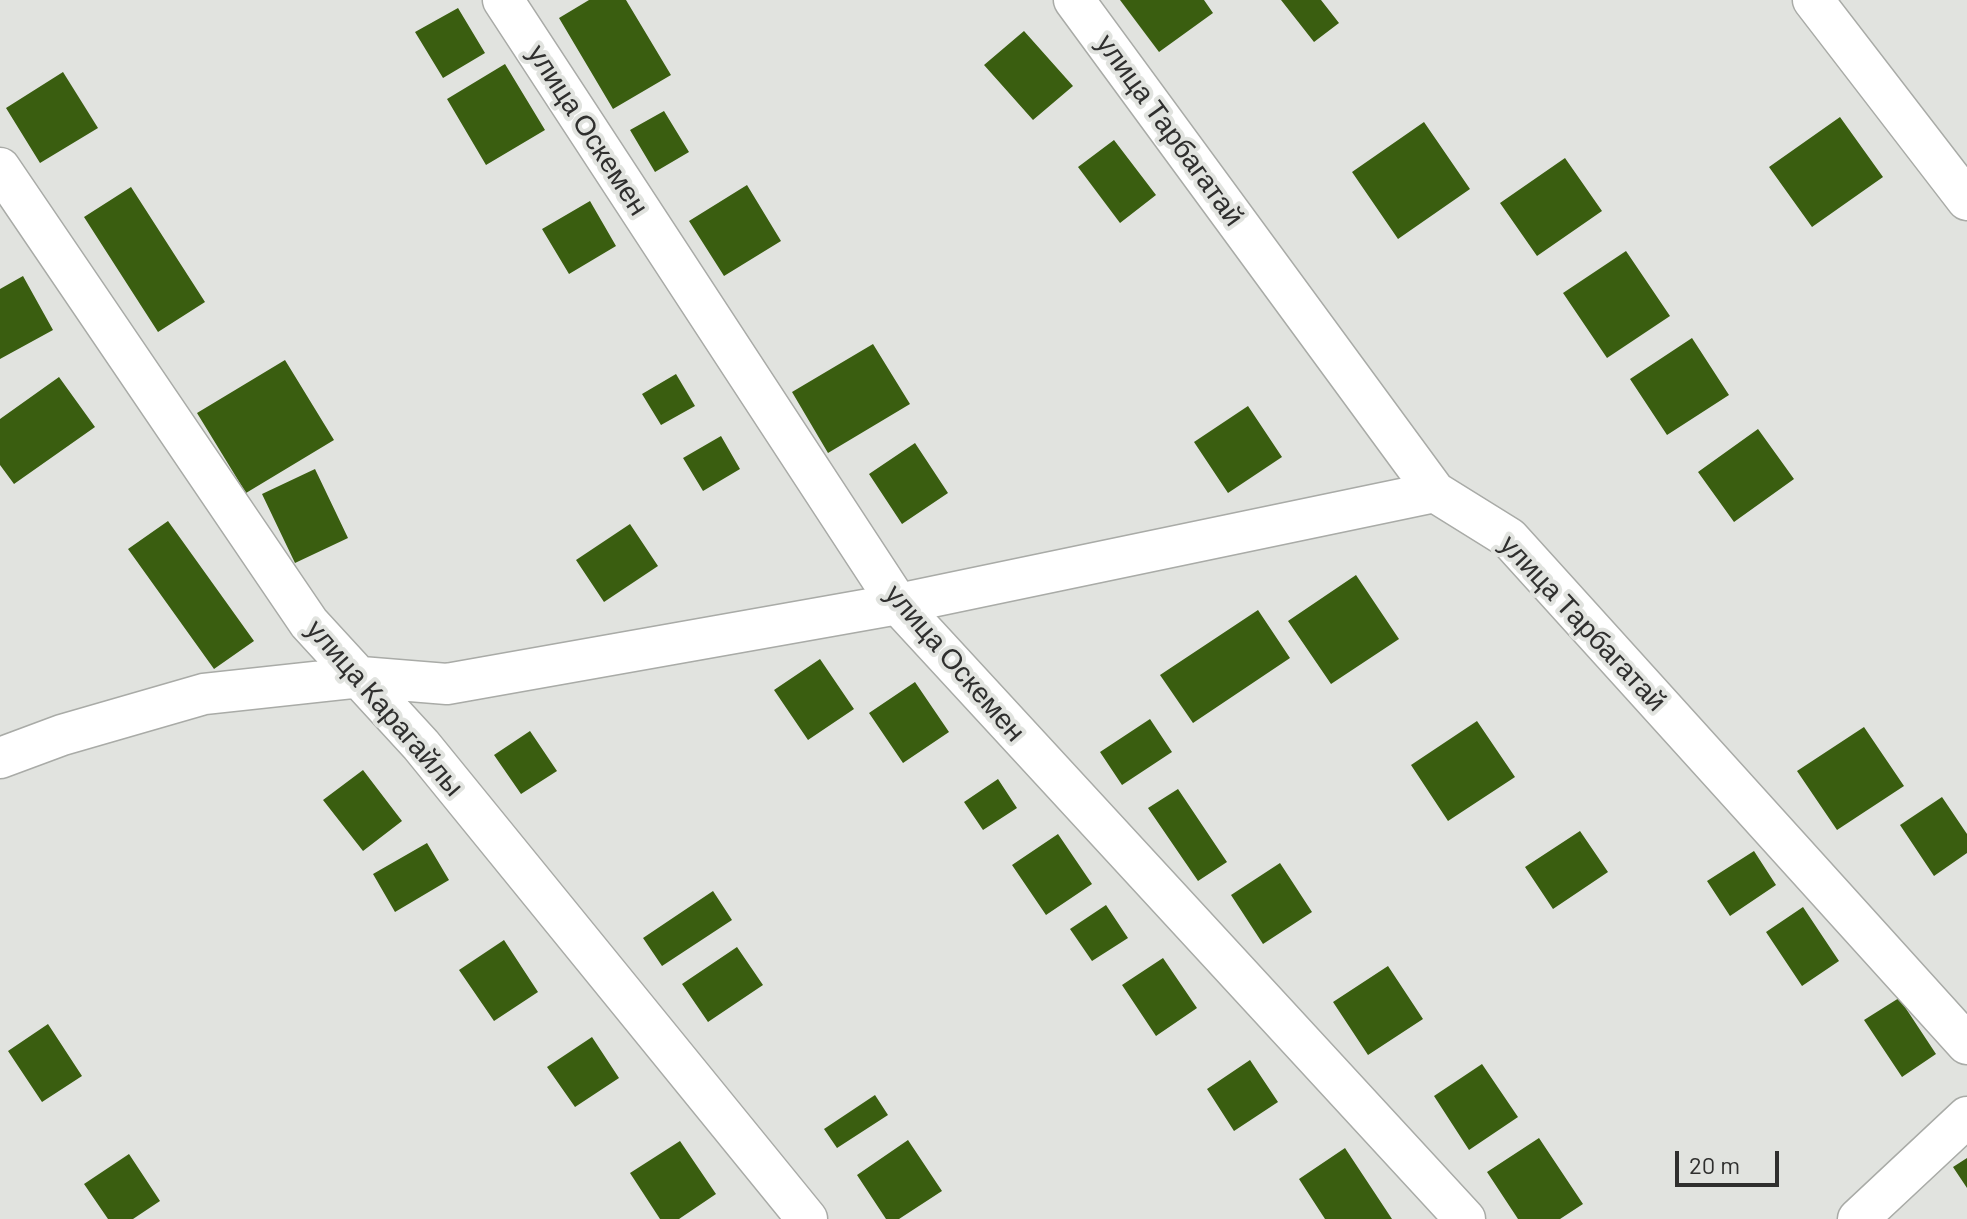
<!DOCTYPE html>
<meta charset="utf-8">
<style>
body{margin:0}
#map{position:relative;width:1967px;height:1219px;overflow:hidden;background:#e1e3df;font-family:Barlow,sans-serif}
canvas{display:block}
.scale{position:absolute;left:1675px;top:1151px;width:104px;height:36px;box-sizing:border-box;border:4px solid #2f2f2e;border-top:0;padding-left:10px;font-size:24px;line-height:28px;white-space:nowrap;color:#2f2f2e;-webkit-text-stroke:6px #e1e3df;paint-order:stroke}
</style>
<div id="map">
<canvas width="1967" height="1219"></canvas>
<div class="scale">20 m</div>
</div>
<script>
const context = document.querySelector('canvas').getContext('2d');
context.lineJoin = 'round';
function paint(path, color) {
  context.fillStyle = color;
  context.fill(path, 'evenodd');
}
function toPath(rows) {
  const path = new Path2D();
  for (const r of rows) {
    path.moveTo(r[0], r[1]);
    for (let i = 2; i < r.length; i += 2) path.lineTo(r[i], r[i + 1]);
  }
  return path;
}
function trace(path, color, width, dash) {
  context.strokeStyle = color;
  context.lineWidth = width;
  context.lineCap = dash ? 'butt' : 'round';
  context.setLineDash(dash || []);
  context.stroke(path);
}
function drawText(font, color, halo, rows, align = 'center') {
  context.font = font + ' Barlow,sans-serif';
  context.lineWidth = 8;
  context.setLineDash([]);
  context.textBaseline = 'middle';
  context.strokeStyle = halo;
  context.fillStyle = color;
  for (const [text, x, y, turn = 0] of rows) {
    context.save();
    context.translate(x, y);
    context.rotate((+turn || 0) * Math.PI / 180);
    context.textAlign = isNaN(turn) ? turn : align;
    if (halo) context.strokeText(text, 0, 0);
    context.fillText(text, 0, 0);
    context.restore();
  }
}
paint(toPath([
 [589,0,626,0,671,75,613,109,559,18],
 [1120,0,1204,0,1213,13,1159,52],
 [1281,0,1321,0,1339,23,1314,42],
 [458,8,485,53,443,78,415,32],
 [1024,31,1073,86,1033,120,984,65],
 [505,64,545,130,486,165,447,99],
 [63,72,98,128,40,163,6,108],
 [664,111,689,152,655,172,630,130],
 [1840,117,1883,177,1812,227,1769,167],
 [1424,122,1470,189,1398,239,1352,172],
 [1114,140,1156,195,1120,223,1078,167],
 [1565,158,1602,211,1537,256,1500,203],
 [747,185,781,241,724,276,689,221],
 [131,187,205,302,158,332,84,217],
 [590,201,616,246,569,274,542,229],
 [1626,251,1670,316,1607,358,1563,293],
 [23,276,53,330,0,359,0,289],
 [1692,338,1729,395,1667,435,1630,379],
 [873,344,910,404,828,453,792,392],
 [285,360,334,440,246,493,197,413],
 [676,374,695,406,661,425,642,394],
 [59,377,95,427,14,484,0,465,0,419],
 [1248,406,1282,457,1228,493,1194,442],
 [1758,429,1794,479,1734,522,1698,472],
 [721,436,740,469,703,491,683,458],
 [915,443,948,493,902,524,869,474],
 [315,469,348,538,295,563,262,494],
 [168,521,254,641,214,669,128,549],
 [630,524,658,566,604,602,576,560],
 [1356,575,1399,639,1331,684,1288,621],
 [1258,610,1290,658,1193,723,1160,675],
 [820,659,854,709,808,740,774,690],
 [915,682,949,732,903,763,869,713],
 [1150,719,1172,752,1122,785,1100,752],
 [1477,721,1515,777,1448,821,1411,765],
 [1864,727,1904,786,1837,830,1797,771],
 [530,731,557,771,521,794,494,755],
 [363,770,402,821,363,851,323,800],
 [998,779,1017,808,983,830,964,802],
 [1178,789,1227,862,1198,881,1148,808],
 [1942,797,1967,834,1967,853,1934,876,1900,825],
 [1580,831,1608,872,1553,909,1525,867],
 [1058,834,1092,884,1046,915,1012,865],
 [427,843,449,880,395,912,373,874],
 [1754,851,1776,885,1730,916,1707,881],
 [1280,863,1312,912,1263,944,1231,895],
 [713,891,732,920,662,966,643,938],
 [1106,905,1128,938,1092,961,1070,929],
 [1803,907,1839,961,1802,986,1766,932],
 [504,940,538,992,494,1021,459,970],
 [737,947,763,985,708,1022,682,984],
 [1163,958,1197,1008,1156,1036,1122,985],
 [1388,966,1423,1019,1368,1055,1333,1002],
 [1899,998,1936,1054,1902,1077,1864,1020],
 [48,1024,82,1076,42,1102,8,1051],
 [592,1037,619,1078,575,1107,547,1067],
 [1250,1060,1278,1102,1234,1131,1207,1089],
 [1482,1064,1518,1117,1469,1150,1434,1096],
 [875,1095,888,1115,837,1148,824,1129],
 [1539,1138,1583,1204,1560,1219,1518,1219,1487,1172],
 [908,1140,942,1191,899,1219,886,1219,857,1175],
 [680,1141,716,1194,679,1219,660,1219,630,1173],
 [1345,1148,1392,1219,1325,1219,1299,1179],
 [129,1154,160,1201,133,1219,108,1219,84,1184],
 [1967,1158,1967,1188,1953,1167]
]), '#3a5e10');
const minor = toPath([
 [503,0,898,604,1465,1219],
 [1074,0,1435,492,1509,538,1967,1044],
 [1813,0,1967,200],
 [0,168,309,623,421,745,807,1219],
 [0,758,62,735,204,694,361,677,447,684,898,604,1435,492],
 [1858,1219,1967,1117]
]);
trace(minor, '#a9aba7', 43);
trace(minor, '#fff', 40);
drawText('28px', '#2f2f2e', '#e1e3df', [
 ["улица Оскемен",588,130,57],
 ["улица Тарбагатай",1170,130,54],
 ["улица Тарбагатай",1583,623,47],
 ["улица Оскемен",955,663,49],
 ["улица Карагайлы",385,708,49]
]);
</script>
